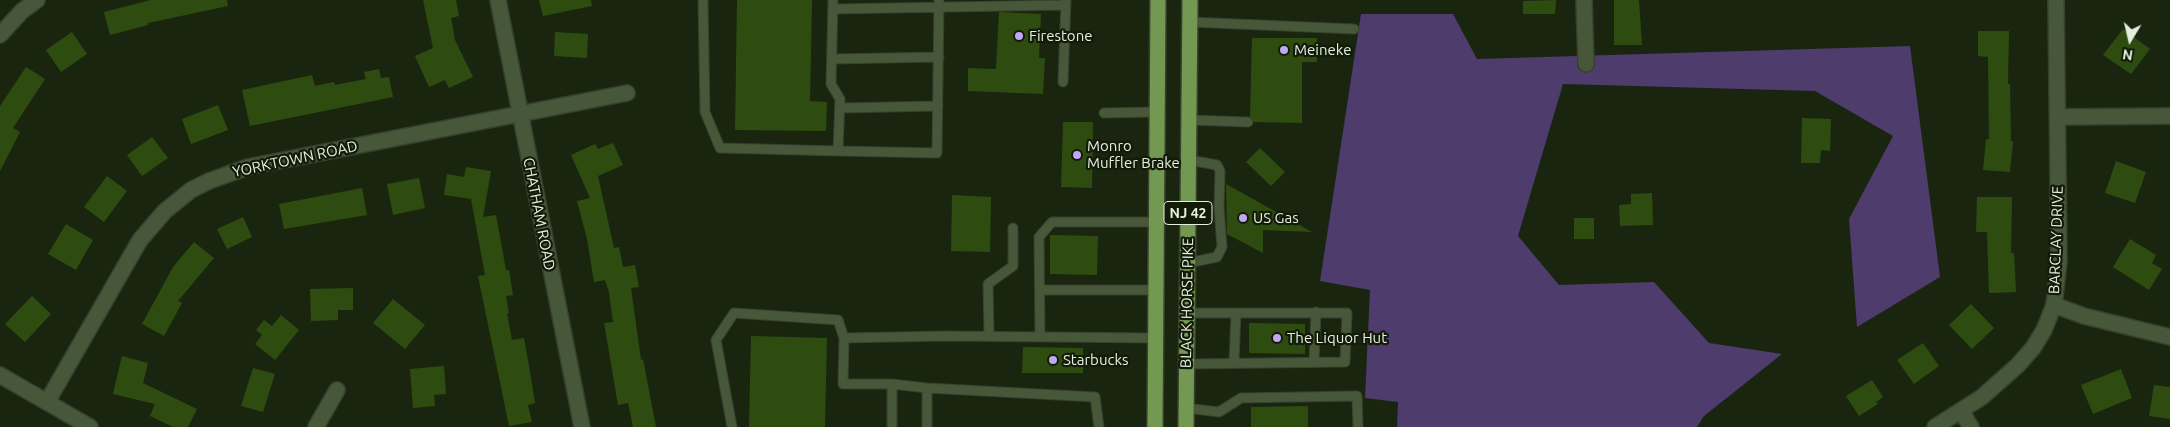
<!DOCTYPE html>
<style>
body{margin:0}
#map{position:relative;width:2170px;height:427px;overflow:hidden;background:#1a2510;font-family:Ubuntu,sans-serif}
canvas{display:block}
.north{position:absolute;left:2105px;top:15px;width:50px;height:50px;-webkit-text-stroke:4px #111b07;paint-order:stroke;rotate:189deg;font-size:14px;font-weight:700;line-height:20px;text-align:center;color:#e6eee1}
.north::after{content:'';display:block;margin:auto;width:18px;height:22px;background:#e6eee1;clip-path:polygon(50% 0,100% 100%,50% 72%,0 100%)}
</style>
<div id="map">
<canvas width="2170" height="427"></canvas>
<div class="north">N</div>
</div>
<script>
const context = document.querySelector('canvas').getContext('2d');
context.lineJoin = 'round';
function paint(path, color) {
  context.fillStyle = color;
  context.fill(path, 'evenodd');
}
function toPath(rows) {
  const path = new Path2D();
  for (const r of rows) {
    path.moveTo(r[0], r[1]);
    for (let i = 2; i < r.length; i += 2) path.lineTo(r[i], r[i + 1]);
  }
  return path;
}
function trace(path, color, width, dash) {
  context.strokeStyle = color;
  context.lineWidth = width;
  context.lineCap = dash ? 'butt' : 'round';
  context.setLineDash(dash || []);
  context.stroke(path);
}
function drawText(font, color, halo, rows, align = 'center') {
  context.font = font + ' Ubuntu,sans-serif';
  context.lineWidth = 4.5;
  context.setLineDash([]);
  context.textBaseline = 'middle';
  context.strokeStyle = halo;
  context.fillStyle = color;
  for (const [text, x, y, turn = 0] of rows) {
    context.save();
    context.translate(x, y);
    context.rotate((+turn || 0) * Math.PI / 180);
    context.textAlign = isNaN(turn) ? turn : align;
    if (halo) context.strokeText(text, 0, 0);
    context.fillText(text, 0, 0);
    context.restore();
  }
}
paint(toPath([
 [1361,14,1453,14,1477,59,1910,46,1940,277,1857,327,1849,219,1893,136,1815,91,1563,84,1518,236,1559,285,1654,282,1709,343,1782,354,1704,416,1697,427,1397,427,1398,402,1365,398,1370,290,1320,281]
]), '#4d3c6c');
paint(toPath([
 [151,0,227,0,228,6,148,23,148,25,110,35,104,12],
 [423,0,456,0,459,16,451,18,455,40,473,77,449,88,445,80,429,87,415,56,433,48],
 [539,0,591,0,592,6,543,16],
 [737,0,812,0,810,101,827,102,826,131,735,130],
 [1556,0,1555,14,1523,14,1523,1],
 [1614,0,1639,0,1642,45,1614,45],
 [999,12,1041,14,1039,58,1045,58,1043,94,968,91,968,68,996,69],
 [2123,29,2150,49,2131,74,2103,55],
 [1978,31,2009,31,2008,84,2010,84,2011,141,2013,141,2010,172,1983,170,1986,139,1989,139,1988,57,1978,56],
 [72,32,87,54,61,72,46,50],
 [555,32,588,34,587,58,554,56],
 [1252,38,1317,38,1317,62,1302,62,1302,123,1254,122,1250,116],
 [26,67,45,79,13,128,20,132,0,171,0,106],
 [379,69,381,78,389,77,393,97,250,126,242,90,312,75,315,86,334,82,335,85,366,79,364,72],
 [218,105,228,130,191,144,182,119],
 [1802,118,1831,119,1830,151,1821,150,1820,163,1801,163],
 [1063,122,1093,122,1092,188,1061,187],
 [152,137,168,158,142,176,127,155],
 [613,143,623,165,598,176,614,248,619,247,623,267,635,265,639,287,631,288,641,360,643,359,656,427,633,427,628,403,618,405,604,323,613,322,609,292,605,280,594,282,587,239,577,201,590,198,571,155,595,144,598,149],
 [1260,148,1285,172,1271,186,1246,162],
 [2116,161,2146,172,2135,203,2105,193],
 [466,167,491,171,483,217,496,215,506,270,509,270,513,295,506,296,509,313,507,314,512,340,524,338,529,366,535,403,528,405,532,422,509,426,478,276,485,275,471,199,444,195,447,174,464,177],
 [107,176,127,191,104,222,84,207],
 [419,178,425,208,393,215,387,184],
 [1226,184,1312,232,1263,230,1263,253,1227,234],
 [362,188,367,215,284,229,279,204],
 [1652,193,1653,225,1620,226,1619,205,1631,204,1631,194],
 [952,195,991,197,990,252,951,251],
 [1977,197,2012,197,2011,253,2014,253,2016,292,1989,293,1987,232,1976,232],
 [243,217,252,237,227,249,217,229],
 [1574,218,1594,218,1594,239,1574,239],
 [66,224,93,240,76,270,48,254],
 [1050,235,1098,236,1097,275,1050,274],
 [2130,239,2156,255,2152,263,2162,269,2149,290,2113,267],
 [194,242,214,258,178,301,182,303,164,336,142,324,173,267],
 [353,288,353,310,338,310,338,320,311,321,310,289],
 [32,296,51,314,25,342,5,324],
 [393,299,425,325,405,349,373,323],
 [1971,304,1994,328,1972,349,1949,325],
 [281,315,299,330,275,360,255,344,262,335,256,330,264,320,272,326],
 [1249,323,1305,324,1305,354,1249,353],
 [751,336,827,338,825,427,749,427],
 [1923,343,1939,366,1914,384,1897,360],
 [1023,347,1083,348,1083,373,1022,373],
 [122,356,148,363,143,383,197,409,188,427,173,427,150,416,155,404,113,394],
 [444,366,446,394,434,395,435,406,413,408,410,369],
 [253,368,275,374,263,412,241,406],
 [2121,369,2132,398,2093,414,2081,385],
 [1872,380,1883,397,1876,402,1878,404,1859,416,1846,396],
 [2154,385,2170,387,2170,419,2149,416],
 [1308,406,1308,427,1251,427,1251,407]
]), '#2f4c10');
const service = toPath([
 [703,0,705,112,720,148,838,151,840,99,831,84,833,0],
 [833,9,1065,5],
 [1190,22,1354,29],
 [832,59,939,57],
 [1063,82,1066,0],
 [840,108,938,106],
 [1104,113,1157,112],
 [1189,120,1248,122],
 [838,151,937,153,939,0],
 [1188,263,1217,257,1222,247,1219,207,1220,171,1217,165,1189,160],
 [1040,290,1156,290],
 [989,336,988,284,1013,266,1013,228],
 [1040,337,1039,237,1052,222,1156,222],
 [1234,362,1236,313],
 [1314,362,1316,312],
 [1186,364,1345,362,1347,313,1187,313],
 [892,384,927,388,1095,397,1099,427],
 [1186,408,1219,412,1241,398,1357,396,1358,427],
 [732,427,716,340,734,313,838,320,844,338],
 [892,427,892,384,843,384,844,338,945,336,1156,338],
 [927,427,927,388]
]);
const minor = toPath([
 [498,0,582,427],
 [1584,0,1586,64],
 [0,35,22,11,37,0],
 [2058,117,2170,116],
 [2054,305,2084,316,2170,337],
 [0,375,90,427],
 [47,402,140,240,165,211,191,190,209,181,248,167,627,93],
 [1961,411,1971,427],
 [316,427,337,390],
 [1935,427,1982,397,2018,365,2033,348,2044,330,2054,305,2059,261,2056,0]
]);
const trunk = toPath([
 [1155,427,1158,0],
 [1186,427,1190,0]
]);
trace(service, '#37412d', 11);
trace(minor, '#37412d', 18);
trace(trunk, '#37412d', 18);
trace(service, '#475739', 9);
trace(minor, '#475739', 15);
trace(trunk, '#729852', 15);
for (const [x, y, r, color] of [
 [1019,36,5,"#c0a8f3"],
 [1284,50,5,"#c0a8f3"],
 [1077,155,5,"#c0a8f3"],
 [1243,218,5,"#c0a8f3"],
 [1277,338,5,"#c0a8f3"],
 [1053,360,5,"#c0a8f3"]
]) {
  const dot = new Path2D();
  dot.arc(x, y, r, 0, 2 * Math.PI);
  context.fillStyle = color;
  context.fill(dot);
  trace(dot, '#111b07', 2);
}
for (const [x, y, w] of [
 [1188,213,48]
]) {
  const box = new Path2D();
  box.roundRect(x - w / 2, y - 11.5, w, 23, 4);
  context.fillStyle = '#111b07';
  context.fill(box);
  trace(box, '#e6eee1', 1);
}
drawText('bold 14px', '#e6eee1', null, [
 ["NJ 42",1188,213]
]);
drawText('15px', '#e6eee1', '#111b07', [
 ["Firestone",1029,36],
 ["Meineke",1294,50],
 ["Monro",1087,146],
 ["Muffler Brake",1087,163],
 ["US Gas",1253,218],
 ["The Liquor Hut",1287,338],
 ["Starbucks",1063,360]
], 'left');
drawText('15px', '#e6eee1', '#111b07', [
 ["YORKTOWN ROAD",295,159,-12],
 ["CHATHAM ROAD",539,214,79],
 ["BARCLAY DRIVE",2056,240,-88],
 ["BLACK HORSE PIKE",1187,303,-89]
]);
</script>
